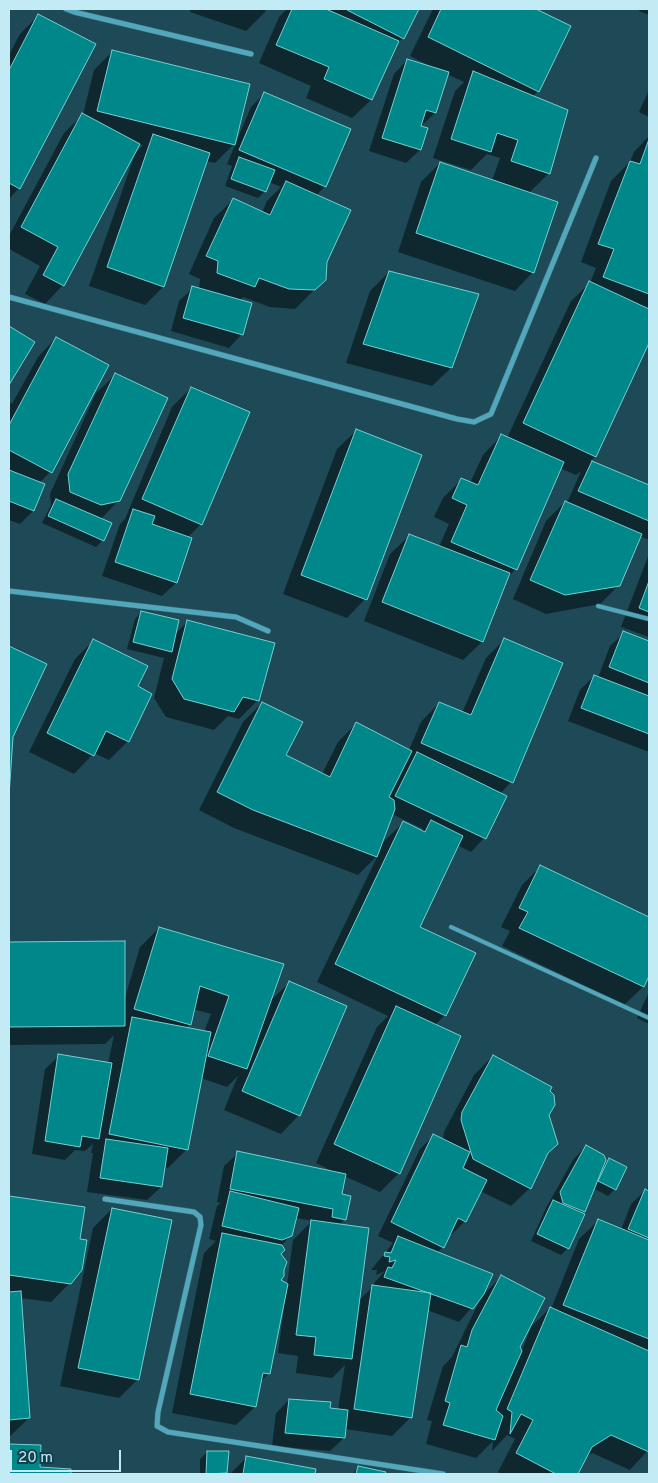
<!DOCTYPE html>
<style>
body{margin:0}
#map{position:relative;width:658px;height:1483px;overflow:hidden;background:#1d4a56;font-family:Overpass,sans-serif}
canvas{display:block}
.frame{position:absolute;inset:0;border:10px solid #c3ebf6;pointer-events:none}
.scale{position:absolute;left:10px;top:1450px;width:111px;height:22px;box-sizing:border-box;border:2px solid #c3ebf6;border-top:0;padding-left:6px;font-size:15px;line-height:18px;white-space:nowrap;color:#c3ebf6;-webkit-text-stroke:4px #10404b;paint-order:stroke}
</style>
<div id="map">
<canvas width="658" height="1483"></canvas>
<div class="frame"></div>
<div class="scale">20 m</div>
</div>
<script>
const context = document.querySelector('canvas').getContext('2d');
context.lineJoin = 'round';
function paint(path, color) {
  context.fillStyle = color;
  context.fill(path, 'evenodd');
}
function toPath(rows) {
  const path = new Path2D();
  for (const r of rows) {
    path.moveTo(r[0], r[1]);
    for (let i = 2; i < r.length; i += 2) path.lineTo(r[i], r[i + 1]);
  }
  return path;
}
function trace(path, color, width, dash) {
  context.strokeStyle = color;
  context.lineWidth = width;
  context.lineCap = dash ? 'butt' : 'round';
  context.setLineDash(dash || []);
  context.stroke(path);
}
paint(toPath([
 [191,9,266,9,265,12,246,31,190,12],
 [287,9,417,9,403,38,395,46,371,100,352,118,306,98,311,86,259,63,279,17],
 [433,9,533,9,570,27,538,91,532,97,549,173,529,193,533,272,515,291,398,252,421,182,440,163,492,181,500,158,487,154,471,170,433,158,455,91,464,82,447,74,435,113,420,127,420,150,406,163,369,151,394,74,407,60,430,67,430,66,410,56],
 [640,9,649,9,649,15,639,11],
 [39,15,19,188,9,199,9,55,20,34],
 [113,51,235,143,215,163,206,161,163,287,145,305,89,286,135,154,143,145,138,144,63,285,45,304,25,294,40,266,9,249,9,236,64,133,83,115,94,70],
 [649,90,649,117,639,112],
 [264,94,325,186,316,196,326,262,325,279,295,309,270,307,243,297,239,301,242,334,229,348,171,331,179,301,193,288,199,290,200,279,189,274,214,218,233,200,262,213,267,201,281,187,269,182,265,191,258,198,225,186,232,166,227,164,251,107],
 [649,136,649,340,595,457,590,461,649,487,649,540,640,536,619,585,600,604,546,614,513,599,546,521,565,502,567,503,581,471,576,475,560,468,516,569,507,578,482,642,463,660,364,621,390,554,409,536,439,547,449,524,434,517,443,498,462,479,470,483,483,455,501,436,507,438,571,301,590,283,596,268,581,262,611,181,630,162,634,152],
 [389,272,477,294,451,368,432,386,346,363,370,291],
 [9,327,33,343,9,383],
 [56,338,107,366,50,472,39,483,43,485,33,511,20,524,9,520,9,402,12,404,38,357],
 [115,375,119,500,100,520,103,540,96,547,42,523,51,505,50,494,96,393],
 [191,388,201,524,187,538,190,539,176,583,162,596,102,576,120,524,125,519,172,407],
 [356,431,365,599,347,618,283,594,337,449],
 [649,554,649,637,621,627],
 [141,612,175,634,188,621,258,700,239,719,228,716,214,730,166,717,154,698,164,658,127,649,135,619],
 [624,633,649,643,649,752,568,721,580,690,594,676,598,678,610,646],
 [505,639,511,782,500,794,505,796,484,838,471,852,457,845,418,927,474,954,444,1016,435,1025,399,1173,380,1192,344,1176,340,1195,345,1219,339,1225,358,1301,373,1287,375,1282,385,1271,376,1275,377,1270,371,1270,393,1243,378,1236,420,1149,433,1136,443,1140,444,1132,474,1075,493,1056,548,1115,546,1154,530,1188,511,1206,480,1191,465,1221,451,1235,449,1234,443,1247,437,1253,483,1295,502,1276,521,1353,531,1327,550,1308,551,1309,579,1239,598,1221,621,1230,631,1204,649,1187,649,1449,630,1470,592,1453,586,1457,577,1474,502,1474,498,1472,515,1439,507,1435,492,1451,493,1441,476,1458,426,1444,432,1421,427,1420,443,1366,452,1357,480,1300,479,1299,459,1322,427,1310,411,1417,392,1436,345,1429,344,1438,330,1451,272,1446,276,1413,289,1400,338,1410,345,1365,332,1378,296,1373,298,1356,278,1353,284,1308,282,1308,269,1373,260,1382,255,1407,236,1425,172,1413,204,1253,216,1241,209,1239,217,1206,221,1203,217,1202,224,1166,238,1153,334,1172,316,1163,377,1027,388,1016,317,982,378,855,358,875,234,828,199,810,243,722,262,703,284,756,322,774,338,742,356,724,409,750,421,722,439,703,462,713,486,658],
 [392,814,423,829,421,832,403,823,380,845],
 [296,1218,312,1221,293,1240,287,1285,279,1280,281,1246,291,1235],
 [93,641,136,687,150,694,128,741,109,760,94,753,74,774,29,752,75,659],
 [9,648,45,664,12,737,9,780],
 [541,866,649,918,649,973,643,987,624,1005,502,946,510,931,501,927,522,885],
 [159,928,269,1002,289,983,299,1115,281,1134,224,1110,238,1076,227,1087,201,1078,187,1149,168,1168,164,1167,161,1187,147,1200,87,1192,93,1153,91,1153,93,1144,85,1151,75,1150,65,1160,32,1154,45,1069,59,1056,108,1064,114,1035,105,1044,9,1045,9,944,123,942,124,1001,140,947],
 [193,1009,211,1014,204,1032,185,1029,190,1024],
 [649,992,649,1024,637,1018],
 [586,1146,603,1166,609,1160,615,1189,608,1196,593,1188,581,1214,568,1248,561,1255,531,1241,546,1208,573,1160],
 [9,1197,83,1208,70,1283,51,1302,20,1298,29,1418,9,1437],
 [112,1209,138,1379,119,1398,60,1386,93,1228],
 [9,1445,40,1447,38,1468,70,1470,69,1474,9,1474],
 [207,1452,225,1473,224,1474,200,1474,200,1459],
 [247,1457,314,1470,314,1474,230,1474],
 [358,1468,384,1473,384,1474,352,1474]
]), '#0007');
const building = toPath([
 [292,9,326,9,399,41,372,100,324,79,329,67,276,45,292,9],
 [347,9,419,9,404,39,347,10,347,9],
 [441,9,536,9,571,26,539,92,428,37,441,9],
 [38,14,96,44,20,189,9,183,9,70,38,14],
 [112,50,250,84,235,145,97,111,112,50],
 [407,59,449,72,436,113,426,110,421,126,428,128,421,150,382,138,407,59],
 [473,71,568,110,550,174,511,161,518,140,497,133,491,152,451,139,473,71],
 [264,92,351,129,326,187,239,150,264,92],
 [82,113,140,144,64,286,43,275,58,247,21,227,82,113],
 [153,134,210,153,164,287,107,267,153,134],
 [649,139,649,294,603,277,614,249,598,244,630,161,640,164,649,139],
 [239,157,275,170,266,192,231,179,239,157],
 [440,162,558,202,534,273,416,233,440,162],
 [286,181,351,210,327,262,326,280,315,290,289,289,259,278,255,287,217,273,218,261,206,256,233,198,270,215,286,181],
 [389,271,479,294,452,368,363,344,389,271],
 [589,281,649,309,649,343,596,457,523,423,589,281],
 [192,286,252,303,243,335,183,318,192,286],
 [9,326,35,342,9,385,9,326],
 [56,337,109,365,52,473,9,450,9,425,56,337],
 [115,373,168,398,120,501,101,505,70,492,68,474,115,373],
 [191,387,250,412,202,525,142,499,191,387],
 [356,429,422,455,367,600,301,575,356,429],
 [501,434,564,462,517,570,451,542,467,505,452,498,461,478,478,485,501,434],
 [592,461,649,485,649,521,578,491,592,461],
 [9,470,45,484,34,511,9,501,9,470],
 [56,499,112,523,104,541,48,516,56,499],
 [565,501,642,534,620,586,565,595,530,580,565,501],
 [133,509,155,516,152,524,192,538,177,583,115,562,133,509],
 [409,534,510,573,483,642,382,602,409,534],
 [649,581,649,612,639,608,649,581],
 [141,611,179,620,172,652,133,642,141,611],
 [187,620,275,643,259,701,243,697,234,712,184,699,172,679,187,620],
 [623,631,649,641,649,683,609,667,623,631],
 [504,638,563,663,513,783,421,743,439,702,471,715,504,638],
 [93,639,148,666,138,686,152,694,129,742,106,731,94,756,47,733,93,639],
 [9,646,47,664,13,737,9,796,9,646],
 [594,675,649,696,649,734,581,708,594,675],
 [262,702,303,722,286,755,330,777,356,722,412,751,389,797,394,800,395,809,377,857,253,810,217,792,262,702],
 [417,752,507,796,486,839,395,796,417,752],
 [431,820,463,836,420,927,476,953,446,1016,335,964,403,821,425,832,431,820],
 [540,865,649,917,649,976,644,987,519,928,528,912,519,908,540,865],
 [159,927,284,964,247,1069,208,1056,229,996,200,986,191,1025,134,1009,159,927],
 [125,941,125,1026,9,1027,9,942,125,941],
 [289,981,347,1006,300,1116,242,1091,289,981],
 [396,1006,461,1036,400,1174,334,1144,396,1006],
 [132,1017,211,1032,188,1150,109,1134,132,1017],
 [58,1054,112,1063,99,1139,82,1136,80,1147,45,1141,58,1054],
 [493,1055,552,1087,550,1091,554,1095,555,1105,549,1115,558,1144,548,1153,531,1189,473,1159,461,1120,462,1112,493,1055],
 [433,1134,470,1152,463,1168,487,1180,466,1222,458,1218,444,1248,391,1222,433,1134],
 [106,1139,168,1148,162,1187,100,1178,106,1139],
 [586,1145,604,1155,606,1160,585,1212,563,1203,560,1192,586,1145],
 [237,1151,346,1174,342,1194,351,1196,346,1220,332,1217,333,1209,230,1189,237,1151],
 [609,1158,627,1167,616,1190,598,1181,609,1158],
 [645,1189,649,1191,649,1238,628,1229,645,1189],
 [230,1191,299,1208,292,1236,282,1240,222,1226,230,1191],
 [9,1196,85,1207,80,1239,87,1240,82,1270,71,1284,9,1275,9,1196],
 [553,1200,585,1214,569,1249,537,1234,553,1200],
 [112,1208,172,1220,139,1380,78,1368,112,1208],
 [598,1219,649,1240,649,1339,563,1305,598,1219],
 [311,1220,369,1228,352,1359,314,1355,316,1337,296,1335,311,1220],
 [222,1233,282,1245,285,1250,281,1254,287,1262,284,1270,284,1276,281,1280,288,1284,270,1374,263,1373,256,1407,190,1394,222,1233],
 [398,1236,493,1274,484,1294,473,1309,384,1277,388,1267,392,1268,396,1260,389,1262,390,1257,384,1256,385,1252,391,1253,398,1236],
 [501,1275,545,1298,520,1347,522,1351,496,1410,503,1416,495,1440,443,1425,450,1403,445,1401,461,1345,467,1347,472,1330,501,1275],
 [372,1285,431,1293,412,1418,354,1409,372,1285],
 [21,1291,30,1418,9,1420,9,1292,21,1291],
 [550,1307,649,1351,649,1452,611,1435,592,1447,578,1474,556,1474,516,1453,533,1420,521,1414,510,1434,512,1412,507,1409,550,1307],
 [289,1399,331,1402,330,1408,348,1410,345,1438,285,1433,289,1399],
 [9,1434,9,1444,41,1445,40,1467,71,1469,71,1474,9,1474,9,1434],
 [207,1451,229,1451,227,1473,206,1474,207,1451],
 [246,1456,316,1469,315,1474,243,1474,246,1456],
 [358,1466,386,1472,385,1474,356,1474,358,1466]
]);
paint(building, '#008789');
trace(building, '#74d0d1', 1);
const lane = toPath([
 [598,606,649,619],
 [451,927,649,1018]
]);
const street = toPath([
 [66,9,74,12,251,54],
 [9,297,457,419,474,422,491,414,596,158],
 [9,591,236,617,268,631],
 [105,1199,194,1212,200,1217,201,1225,158,1412,157,1426,168,1432,443,1474]
]);
trace(lane, '#3a6873', 5);
trace(street, '#3a6873', 6);
trace(lane, '#52a7bc', 4);
trace(street, '#52a7bc', 5);
</script>
